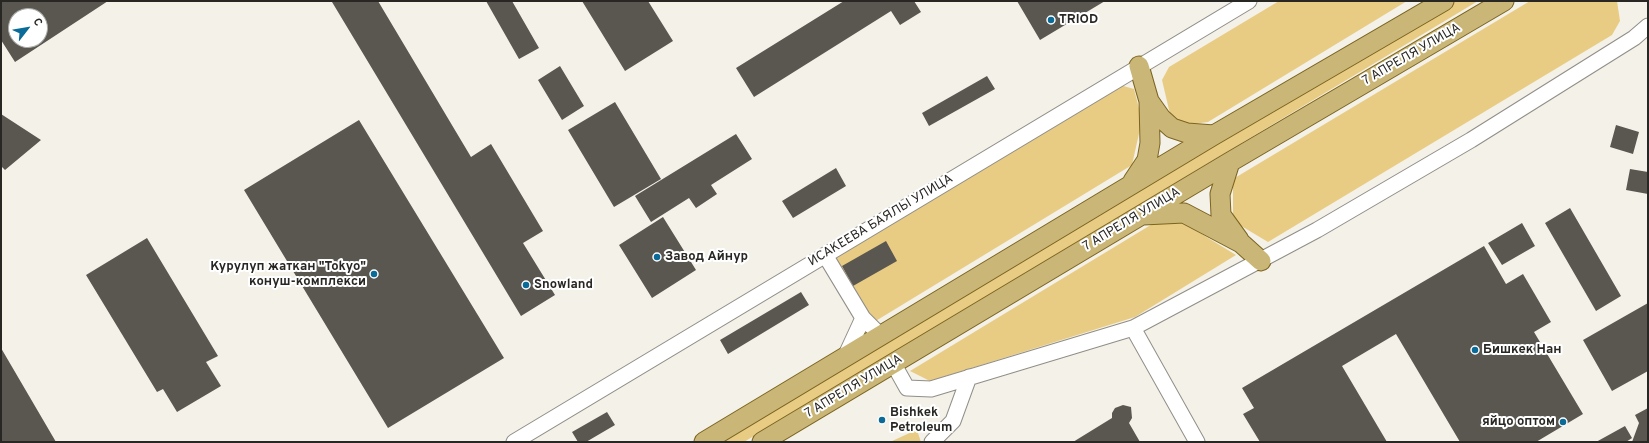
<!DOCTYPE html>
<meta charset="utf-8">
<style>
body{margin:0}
#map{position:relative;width:1649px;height:443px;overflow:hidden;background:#f4f1e9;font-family:Overpass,sans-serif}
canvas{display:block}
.frame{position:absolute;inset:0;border:2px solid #282724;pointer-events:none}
.north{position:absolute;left:8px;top:8px;width:40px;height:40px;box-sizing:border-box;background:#fff;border:1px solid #a9a9a7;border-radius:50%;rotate:59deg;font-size:11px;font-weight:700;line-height:16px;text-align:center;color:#282724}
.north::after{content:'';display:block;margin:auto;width:14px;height:18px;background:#0a6a98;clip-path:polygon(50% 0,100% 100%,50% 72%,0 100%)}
</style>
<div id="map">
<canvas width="1649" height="443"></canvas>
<div class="frame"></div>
<div class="north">С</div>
</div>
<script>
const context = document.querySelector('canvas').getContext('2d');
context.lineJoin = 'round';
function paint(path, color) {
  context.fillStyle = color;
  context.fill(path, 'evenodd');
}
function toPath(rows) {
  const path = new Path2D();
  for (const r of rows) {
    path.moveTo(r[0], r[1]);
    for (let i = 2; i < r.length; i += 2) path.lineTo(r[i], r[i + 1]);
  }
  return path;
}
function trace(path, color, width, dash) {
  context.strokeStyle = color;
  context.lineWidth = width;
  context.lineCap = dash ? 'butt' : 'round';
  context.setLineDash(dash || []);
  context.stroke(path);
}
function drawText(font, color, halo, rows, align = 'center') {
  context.font = font + ' Overpass,sans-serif';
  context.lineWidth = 4;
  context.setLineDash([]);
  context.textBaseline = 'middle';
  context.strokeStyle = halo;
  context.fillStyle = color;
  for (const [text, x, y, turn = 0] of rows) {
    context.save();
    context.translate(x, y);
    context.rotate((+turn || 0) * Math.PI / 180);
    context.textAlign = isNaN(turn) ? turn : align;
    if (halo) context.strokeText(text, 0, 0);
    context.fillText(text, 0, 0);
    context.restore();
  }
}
paint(toPath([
 [1279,1,1407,1,1208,122,1186,125,1170,114,1162,80,1169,67],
 [1455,1,1478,1,744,442,722,442],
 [1530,1,1617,1,1620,21,1612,35,1268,242,1233,221,1233,179],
 [1120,85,1134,89,1142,120,1132,165,874,322,834,255],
 [1177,219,1236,255,1135,317,930,381,910,371,1154,223],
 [917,430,921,442,890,442,916,430]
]), '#e9cc84');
paint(toPath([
 [1,1,108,1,15,62,1,40],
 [16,16,40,16,40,40,16,40],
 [334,1,378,1,471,157,491,144,543,231,523,243,555,295,521,316,332,2],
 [486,1,512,1,539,48,519,59],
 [582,1,648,1,673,41,625,71],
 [844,1,914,1,921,12,900,25,891,11,754,97,736,68],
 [1017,1,1105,1,1040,40],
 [560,66,584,106,562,120,538,80],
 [987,76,995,89,929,126,922,113],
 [615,102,661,179,614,207,568,130],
 [1,114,41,140,5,170,1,166],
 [359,120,504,358,388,428,244,190],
 [1616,125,1639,132,1633,154,1610,147],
 [736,134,752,159,711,185,717,194,696,208,689,198,651,222,635,196],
 [836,168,846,186,793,218,782,201],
 [1630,169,1648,172,1648,194,1626,190],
 [1570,208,1621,296,1596,311,1545,223],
 [663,217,696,270,652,298,619,245],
 [1522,223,1535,246,1502,265,1488,243],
 [147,238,218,356,206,362,221,386,177,412,163,389,157,392,86,275],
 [886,241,897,261,853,286,842,266],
 [1484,246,1506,284,1523,274,1551,322,1534,332,1583,414,1536,442,1460,442,1396,334,1342,366,1387,442,1260,442,1243,414,1254,408,1242,388],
 [801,292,809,305,728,354,720,340],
 [1648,303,1648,371,1612,391,1583,340],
 [1,348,56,442,1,442],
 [1123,405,1131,407,1132,418,1129,423,1140,442,1073,442,1112,418,1112,413,1115,408],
 [1648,408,1648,442,1632,442,1639,423,1635,415],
 [607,412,615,425,586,442,578,442,572,432],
 [1625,426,1632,438,1626,442,1596,442]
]), '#5a5751');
const minor = toPath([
 [825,255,863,318,880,335],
 [1133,328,1197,442],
 [845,357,863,318],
 [893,363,907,388,931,389,1133,328,1317,230,1471,140,1634,38,1648,26],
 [514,442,1249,1],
 [932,442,953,421,969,377]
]);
const major = toPath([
 [1149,101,1161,118,1172,128,1187,133,1214,135],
 [1230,162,1220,194,1221,215,1239,240],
 [1133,181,1147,160,1150,143,1149,101,1139,66],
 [1143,215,1184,213,1241,243,1261,261],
 [704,442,1214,135,1444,1],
 [762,442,1230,162,1504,1]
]);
trace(minor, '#918e87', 17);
trace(major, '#7b641f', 21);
trace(minor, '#fff', 15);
trace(major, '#cab677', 19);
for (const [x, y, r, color] of [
 [1051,20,4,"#0a6a98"],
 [657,257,4,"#0a6a98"],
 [374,274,4,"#0a6a98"],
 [526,285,4,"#0a6a98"],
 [1475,350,4,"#0a6a98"],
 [882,420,4,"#0a6a98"],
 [1563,422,4,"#0a6a98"]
]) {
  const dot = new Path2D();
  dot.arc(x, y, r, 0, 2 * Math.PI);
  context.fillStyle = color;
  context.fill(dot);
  trace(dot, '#fff', 1.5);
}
drawText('bold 13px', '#282724', '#fff', [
 ["TRIOD",1059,20],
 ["Завод Айнур",665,257],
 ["Курулуп жаткан \"Tokyo\"",366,267,"right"],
 ["конуш-комплекси",366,282,"right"],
 ["Snowland",534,285],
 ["Бишкек Нан",1483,350],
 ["Bishkek",890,413],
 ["Petroleum",890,428],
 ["яйцо оптом",1555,422,"right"]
], 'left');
drawText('13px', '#282724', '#fff', [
 ["7 АПРЕЛЯ УЛИЦА",1412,55,-30],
 ["7 АПРЕЛЯ УЛИЦА",1132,220,-31],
 ["ИСАКЕЕВА БАЯЛЫ УЛИЦА",881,221,-31],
 ["7 АПРЕЛЯ УЛИЦА",854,387,-31]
]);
</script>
